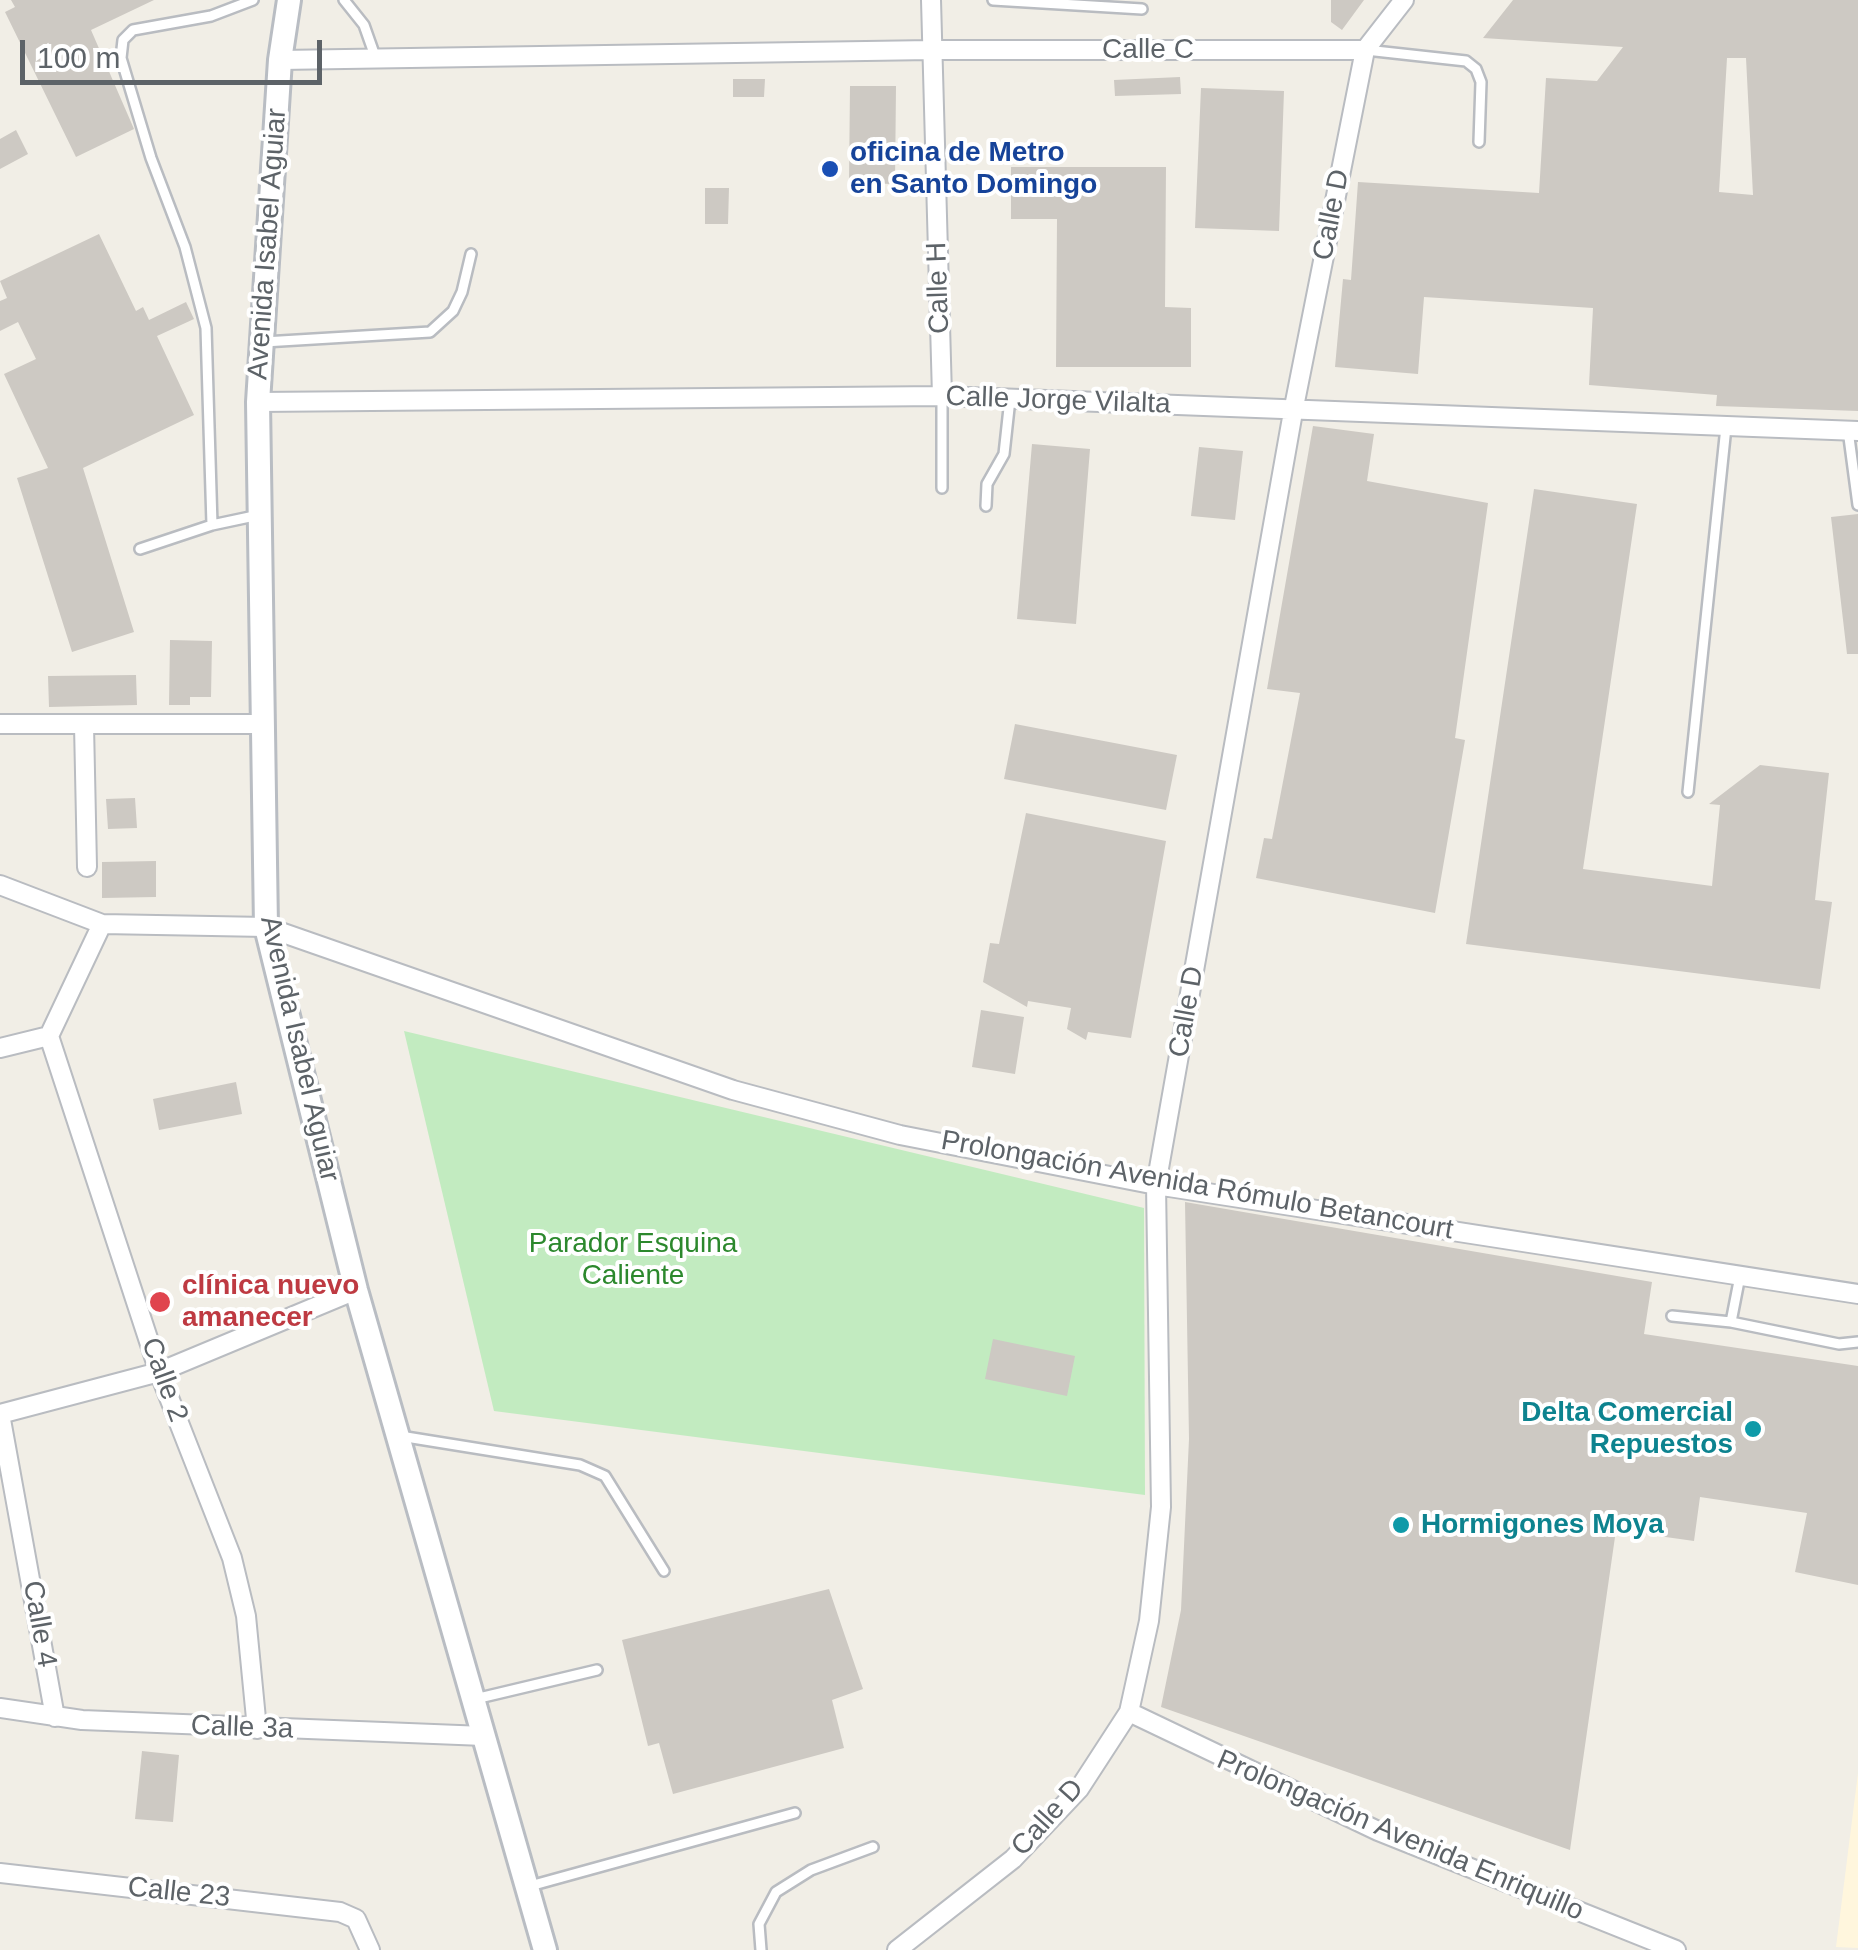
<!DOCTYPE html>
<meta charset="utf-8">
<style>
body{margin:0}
#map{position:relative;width:1858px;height:1950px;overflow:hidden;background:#f1eee6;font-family:Helvetica,sans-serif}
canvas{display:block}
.scale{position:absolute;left:20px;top:40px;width:302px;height:45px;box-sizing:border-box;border:5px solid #5d6368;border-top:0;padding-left:12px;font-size:30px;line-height:35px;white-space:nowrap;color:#5d6368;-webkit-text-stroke:8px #fff;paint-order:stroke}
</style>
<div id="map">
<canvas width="1858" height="1950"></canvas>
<div class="scale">100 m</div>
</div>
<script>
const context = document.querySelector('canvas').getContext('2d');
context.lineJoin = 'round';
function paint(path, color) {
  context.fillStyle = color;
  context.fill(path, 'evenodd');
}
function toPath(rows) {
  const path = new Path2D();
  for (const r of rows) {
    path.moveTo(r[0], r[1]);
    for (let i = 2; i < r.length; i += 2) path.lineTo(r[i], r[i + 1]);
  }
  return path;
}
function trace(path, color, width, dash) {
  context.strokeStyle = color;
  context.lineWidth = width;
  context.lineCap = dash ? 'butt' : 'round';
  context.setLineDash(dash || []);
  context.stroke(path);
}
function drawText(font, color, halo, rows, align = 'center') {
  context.font = font + ' Helvetica,sans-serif';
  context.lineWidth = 8;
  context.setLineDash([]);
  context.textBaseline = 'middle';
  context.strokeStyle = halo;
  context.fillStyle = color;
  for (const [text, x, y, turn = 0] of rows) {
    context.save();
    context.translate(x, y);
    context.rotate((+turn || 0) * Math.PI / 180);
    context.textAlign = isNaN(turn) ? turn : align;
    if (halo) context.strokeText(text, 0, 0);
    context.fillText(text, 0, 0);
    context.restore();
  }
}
paint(toPath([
 [1858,1773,1858,1948,1836,1947]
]), '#fff6dd');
paint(toPath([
 [404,1031,1144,1208,1145,1495,494,1411]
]), '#c2ebc0');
paint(toPath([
 [11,0,154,0,91,30,134,129,76,157,5,12,15,7],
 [1331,0,1364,0,1342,30,1331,22],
 [1513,0,1858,0,1858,411,1716,406,1717,395,1589,385,1593,308,1424,297,1418,374,1335,367,1343,279,1351,280,1358,182,1539,193,1546,78,1597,81,1623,47,1483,38],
 [1727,58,1746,58,1753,195,1719,192],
 [1180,77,1181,94,1115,96,1114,80],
 [733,79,765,79,764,97,733,97],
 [850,86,896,86,895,184,849,183],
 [1201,88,1284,91,1279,231,1195,228],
 [16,130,28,154,0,169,0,139],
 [1011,167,1166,167,1165,307,1191,308,1191,367,1056,367,1057,219,1011,219],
 [705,188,729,188,728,224,705,224],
 [99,234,136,311,143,307,149,320,186,302,194,319,157,336,194,415,83,468,134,632,72,652,17,478,48,468,4,374,36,359,18,322,0,331,0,301,7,298,0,281],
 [1313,426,1374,434,1367,481,1488,503,1455,738,1465,740,1435,913,1256,878,1264,838,1272,839,1300,693,1267,689],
 [1032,444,1090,449,1076,624,1017,619],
 [1199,447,1243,451,1235,520,1191,516],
 [1534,489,1637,504,1583,869,1712,886,1720,805,1709,804,1760,765,1829,773,1815,900,1832,902,1820,989,1466,944],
 [1858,514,1858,654,1847,654,1831,517],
 [170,640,212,641,211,697,190,697,190,705,169,705],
 [136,675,137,705,49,707,48,676],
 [1015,724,1177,755,1166,810,1004,779],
 [135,798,137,828,108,829,106,799],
 [1026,813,1166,841,1131,1038,1088,1032,1086,1040,1067,1029,1071,1008,1028,1001,1027,1007,983,982,990,943,999,944],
 [156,861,156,897,102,898,102,862],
 [981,1010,1024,1017,1015,1074,972,1067],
 [236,1082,242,1114,159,1130,153,1099],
 [1185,1202,1652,1282,1644,1334,1858,1366,1858,1585,1795,1572,1807,1513,1700,1497,1694,1541,1616,1530,1570,1850,1161,1707,1181,1610,1189,1439],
 [993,1339,1075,1356,1067,1396,985,1379],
 [829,1589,863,1689,832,1700,844,1748,673,1794,659,1743,648,1746,622,1640],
 [142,1751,179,1755,173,1822,135,1819]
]), '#cdc9c3');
const lane = toPath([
 [344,0,364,25,376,59],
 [993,0,1142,9],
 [1366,50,1466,61,1476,69,1481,82,1479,142],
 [264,342,430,332,453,311,462,292,471,254],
 [1848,430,1858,505],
 [942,488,942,396],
 [986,506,987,484,1004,454,1010,399],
 [212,525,206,328,185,247,151,158,121,58,123,40,133,30,211,16,253,0],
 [140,549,212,525,259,515],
 [1688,792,1726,427],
 [1672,1316,1731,1322,1839,1344,1858,1342],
 [1731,1322,1740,1276],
 [400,1436,580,1465,605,1476,664,1571],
 [475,1699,597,1670],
 [530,1886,795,1813],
 [761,1950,759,1924,776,1892,811,1870,873,1847]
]);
const street = toPath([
 [931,0,942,396],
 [280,60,931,50,1365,50],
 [258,402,942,396,1858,431],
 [0,724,260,724],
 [84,725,87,867],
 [0,885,102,924,266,927,733,1090,900,1135,1156,1185,1858,1294],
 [49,1036,159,1372,232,1558,246,1616,257,1729],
 [49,1036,102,924],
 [0,1048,49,1036],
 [0,1708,82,1720,484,1736],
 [1129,1712,1378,1831,1676,1950],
 [55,1717,0,1414,159,1372,356,1290],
 [0,1873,340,1912,356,1919,370,1950],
 [897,1950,1013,1859,1079,1789,1129,1712,1149,1621,1161,1507,1156,1185,1293,412,1365,50,1404,0]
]);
const secondary = toPath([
 [289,0,280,60,258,402,266,927,356,1290,545,1950]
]);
trace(lane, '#b9bcc1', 14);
trace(street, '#b9bcc1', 22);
trace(secondary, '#b9bdc3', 28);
trace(lane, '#fff', 9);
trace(street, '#fff', 18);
trace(secondary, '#fff', 22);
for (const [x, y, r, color] of [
 [830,169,10,"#1a4fb4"],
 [160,1302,12,"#e0444e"],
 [1753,1429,10,"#0f9aa8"],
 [1401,1525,10,"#0f9aa8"]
]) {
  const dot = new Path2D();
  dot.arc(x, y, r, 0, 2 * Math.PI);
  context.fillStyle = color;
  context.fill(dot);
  trace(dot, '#fff', 4);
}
drawText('28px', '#5d6368', '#fff', [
 ["Calle C",1148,50],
 ["Calle D",1332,215,-79],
 ["Avenida Isabel Aguiar",268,244,-86],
 ["Calle H",939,288,-92],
 ["Calle Jorge Vilalta",1058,401,2],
 ["Calle D",1187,1012,-80],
 ["Avenida Isabel Aguiar",299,1049,77],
 ["Prolongación Avenida Rómulo Betancourt",1197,1186,10],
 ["Calle 2",164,1380,70],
 ["Calle 4",39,1624,80],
 ["Calle 3a",242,1728,2],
 ["Calle D",1048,1818,-48],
 ["Prolongación Avenida Enriquillo",1400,1836,23],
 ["Calle 23",179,1893,6]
]);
drawText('bold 28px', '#164399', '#fff', [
 ["oficina de Metro",850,153],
 ["en Santo Domingo",850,185]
], 'left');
drawText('28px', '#2c882d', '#fff', [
 ["Parador Esquina",633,1244],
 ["Caliente",633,1276]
]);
drawText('bold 28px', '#be3a42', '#fff', [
 ["clínica nuevo",182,1286],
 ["amanecer",182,1318]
], 'left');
drawText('bold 28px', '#0d838f', '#fff', [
 ["Delta Comercial",1733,1413],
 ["Repuestos",1733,1445],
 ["Hormigones Moya",1421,1525,"left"]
], 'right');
</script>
